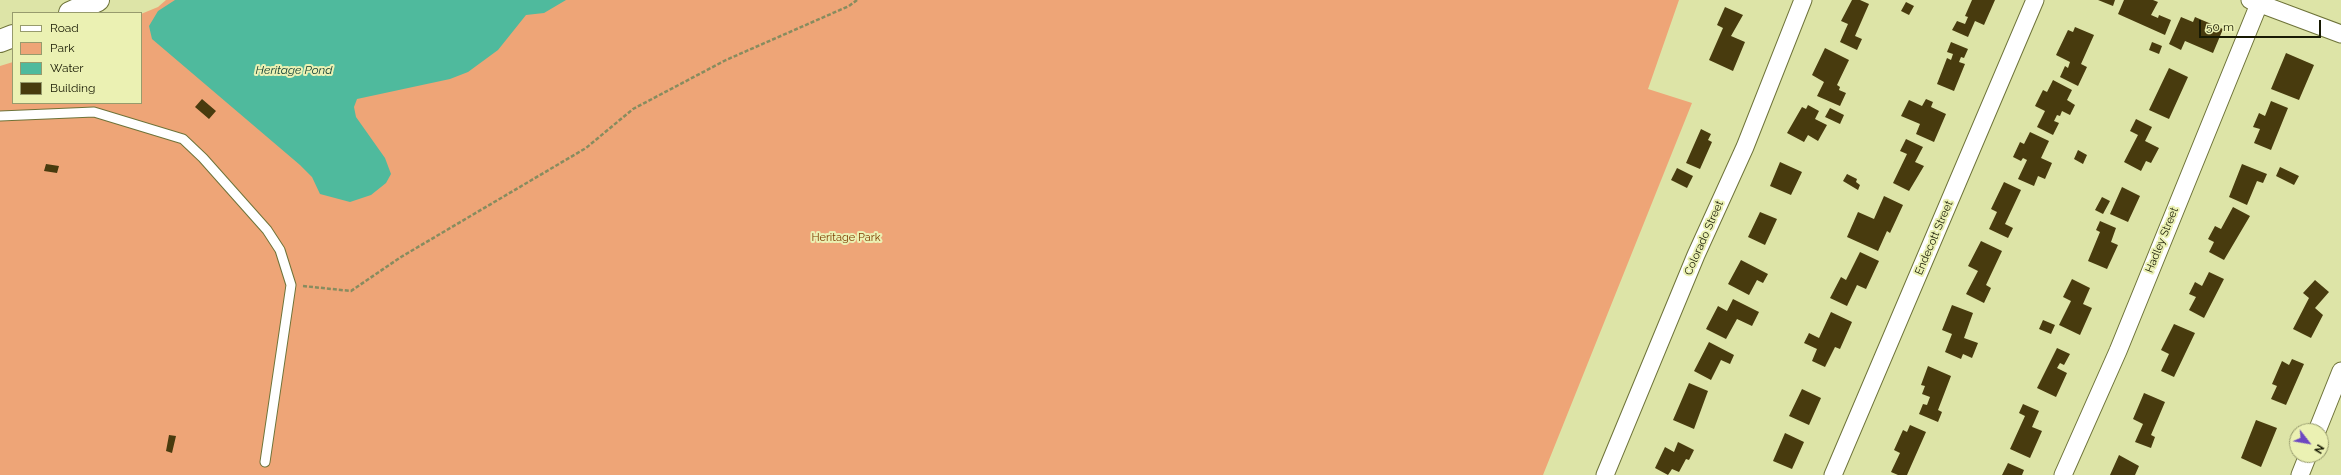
<!DOCTYPE html>
<style>
body{margin:0}
#map{position:relative;width:2341px;height:475px;overflow:hidden;background:#dde4a7;font-family:Raleway,sans-serif}
canvas{display:block}
.legend{position:absolute;left:12px;top:12px;width:130px;height:92px;box-sizing:border-box;background:#ebf1b3;border:1px solid #979b6d;margin:0;padding:5px 7px;list-style:none;font-size:12px;color:#181a03}
.legend li{display:flex;align-items:center;gap:8px;height:20px}
.legend b{width:20px;border:1px solid #979b6d}
.north{position:absolute;left:2289px;top:423px;width:40px;height:40px;box-sizing:border-box;background:#ebf1b3;border:1px solid #979b6d;border-radius:50%;rotate:121deg;font-size:11px;font-weight:700;line-height:16px;text-align:center;color:#181a03}
.north::after{content:'';display:block;margin:auto;width:14px;height:18px;background:#6d48c1;clip-path:polygon(50% 0,100% 100%,50% 72%,0 100%)}
.scale{position:absolute;left:2199px;top:20px;width:122px;height:18px;box-sizing:border-box;border:2px solid #181a03;border-top:0;padding-left:5px;font-size:12px;line-height:14px;white-space:nowrap;color:#181a03;-webkit-text-stroke:3px #ebf1b3;paint-order:stroke}
</style>
<div id="map">
<canvas width="2341" height="475"></canvas>
<ul class="legend">
<li><b style="height:5px;background:#fff"></b>Road</li>
<li><b style="height:11px;background:#eea577"></b>Park</li>
<li><b style="height:11px;background:#4fba9d"></b>Water</li>
<li><b style="height:11px;background:#483b0e"></b>Building</li>
</ul>
<div class="north">N</div>
<div class="scale">50 m</div>
</div>
<script>
const context = document.querySelector('canvas').getContext('2d');
context.lineJoin = 'round';
function paint(path, color) {
  context.fillStyle = color;
  context.fill(path, 'evenodd');
}
function toPath(rows) {
  const path = new Path2D();
  for (const r of rows) {
    path.moveTo(r[0], r[1]);
    for (let i = 2; i < r.length; i += 2) path.lineTo(r[i], r[i + 1]);
  }
  return path;
}
function trace(path, color, width, dash) {
  context.strokeStyle = color;
  context.lineWidth = width;
  context.lineCap = dash ? 'butt' : 'round';
  context.setLineDash(dash || []);
  context.stroke(path);
}
function drawText(font, color, halo, rows, align = 'center') {
  context.font = font + ' Raleway,sans-serif';
  context.lineWidth = 4;
  context.setLineDash([]);
  context.textBaseline = 'middle';
  context.strokeStyle = halo;
  context.fillStyle = color;
  for (const [text, x, y, turn = 0] of rows) {
    context.save();
    context.translate(x, y);
    context.rotate((+turn || 0) * Math.PI / 180);
    context.textAlign = isNaN(turn) ? turn : align;
    if (halo) context.strokeText(text, 0, 0);
    context.fillText(text, 0, 0);
    context.restore();
  }
}
paint(toPath([
 [166,0,1679,0,1648,89,1692,103,1543,475,0,475,0,66,13,62,13,103,141,103,141,14,158,7]
]), '#eea577');
paint(toPath([
 [175,0,566,0,544,13,526,15,498,50,468,72,450,79,357,99,354,107,356,117,385,158,391,174,386,183,371,195,350,202,320,194,312,177,300,165,152,39,149,26,158,11]
]), '#4fba9d');
paint(toPath([
 [1852,0,1860,0,1869,4,1855,36,1862,39,1857,50,1840,42,1848,24,1841,21],
 [1972,0,1995,0,1984,25,1975,21,1968,37,1952,30,1957,21,1965,24,1968,17,1965,16],
 [2098,0,2115,0,2113,6],
 [2124,0,2153,0,2158,2,2151,15,2158,18,2159,15,2171,20,2165,35,2118,14],
 [1906,2,1914,6,1909,15,1901,11],
 [1725,7,1743,15,1731,36,1745,42,1733,71,1709,60,1723,28,1717,25],
 [2181,17,2193,22,2195,17,2223,29,2213,53,2185,41,2181,50,2169,44],
 [2075,27,2094,35,2081,64,2087,67,2078,86,2060,77,2065,66,2068,68,2070,62,2056,55,2068,30,2073,32],
 [1951,42,1968,49,1964,58,1961,57,1959,62,1965,64,1954,91,1937,84,1947,58,1951,60,1953,54,1947,52],
 [2152,42,2162,46,2159,54,2149,50],
 [1825,48,1849,60,1837,85,1840,87,1839,90,1846,93,1840,106,1817,96,1824,82,1812,75],
 [2286,53,2314,65,2299,100,2271,89],
 [2169,68,2188,77,2169,119,2149,110],
 [2053,80,2072,90,2067,100,2075,105,2070,115,2062,111,2060,116,2057,115,2054,121,2059,123,2053,135,2037,127,2045,111,2035,106,2043,90,2047,92],
 [202,99,216,111,209,119,195,107],
 [1926,99,1933,102,1931,107,1946,114,1934,142,1916,134,1920,124,1901,116,1909,100,1922,106],
 [2271,101,2288,108,2271,150,2254,143,2260,129,2253,127,2259,113,2265,116],
 [1808,105,1819,111,1815,119,1827,125,1818,141,1808,135,1804,142,1787,133,1802,107,1806,109],
 [1830,108,1844,115,1840,124,1825,117],
 [2136,119,2152,127,2145,141,2159,148,2151,163,2146,161,2141,171,2124,162,2138,135,2130,131],
 [1701,129,1711,134,1708,140,1712,142,1700,169,1686,163],
 [2030,132,2049,141,2041,158,2052,163,2045,179,2038,176,2034,186,2018,179,2027,160,2023,158,2021,161,2013,157,2020,142,2024,144],
 [1906,139,1923,147,1915,162,1924,166,1909,191,1893,183,1907,154,1900,151],
 [2078,150,2087,155,2083,164,2074,159],
 [1780,162,1802,172,1791,195,1770,186],
 [46,164,59,166,57,173,44,171],
 [2242,164,2267,174,2263,183,2257,181,2247,205,2229,197],
 [2280,167,2299,176,2294,185,2276,176],
 [1677,168,1693,176,1687,188,1671,180],
 [1847,174,1857,179,1856,182,1860,185,1858,190,1843,181],
 [2004,182,2021,190,2005,224,2013,228,2008,238,1989,229,1997,212,1991,209],
 [2122,187,2140,196,2128,222,2110,214],
 [1884,196,1903,205,1890,233,1887,231,1878,251,1847,237,1858,212,1874,219],
 [2102,197,2110,201,2103,214,2095,210],
 [2233,207,2250,216,2224,260,2209,252,2214,242,2208,239,2215,226,2221,229],
 [1760,212,1777,219,1765,245,1748,237],
 [2100,221,2116,228,2111,242,2118,245,2107,269,2088,261,2100,232,2096,230],
 [1981,241,2002,251,1986,285,1991,288,1984,303,1966,294,1978,271,1968,266],
 [1860,252,1879,261,1866,289,1857,285,1847,306,1830,298,1841,277,1846,280],
 [1741,260,1768,274,1763,283,1757,280,1749,295,1728,284],
 [2209,272,2224,279,2204,318,2189,310,2196,297,2189,294,2195,282,2202,286],
 [2072,279,2090,288,2083,304,2092,308,2080,335,2059,325,2071,301,2063,297],
 [2315,280,2329,292,2315,308,2323,315,2311,338,2293,329,2309,298,2303,293],
 [1733,299,1759,312,1752,326,1737,319,1726,339,1706,329,1718,306,1727,311],
 [1952,305,1973,313,1964,338,1978,343,1972,358,1963,354,1961,359,1945,352,1952,334,1942,330],
 [1831,312,1852,322,1840,349,1835,347,1825,367,1812,361,1817,349,1804,343,1809,333,1819,338],
 [2043,320,2055,325,2051,334,2039,329],
 [2174,324,2195,333,2174,377,2161,371,2169,354,2161,350],
 [1709,342,1734,355,1730,364,1721,360,1711,380,1694,371],
 [2057,348,2070,354,2064,365,2060,363,2057,368,2067,373,2056,397,2037,388],
 [2292,359,2304,364,2286,405,2271,399,2277,386,2272,384,2282,361,2289,365],
 [1928,366,1951,376,1938,410,1942,412,1938,422,1919,414,1923,404,1927,405,1930,397,1922,394,1925,386,1921,385],
 [1689,383,1708,391,1694,429,1673,420],
 [1802,389,1821,398,1809,425,1789,416],
 [2144,393,2165,402,2151,435,2155,437,2151,448,2135,442,2143,424,2133,419],
 [2023,404,2039,411,2032,427,2042,431,2030,458,2010,449,2025,416,2019,413],
 [2256,420,2277,428,2261,467,2241,458],
 [1910,425,1926,432,1907,475,1898,475,1891,472,1900,453,1894,450,1903,430,1907,432],
 [1785,433,1804,442,1792,469,1773,461],
 [169,435,176,436,172,453,166,451],
 [1678,442,1694,450,1689,460,1686,459,1679,472,1672,469,1668,475,1655,468,1665,447,1674,452],
 [2119,455,2139,466,2135,475,2110,475],
 [2008,463,2024,470,2022,475,2002,475]
]), '#483b0e');
const lane = toPath([
 [0,116,94,112,183,139,203,158,267,230,280,250,291,285,265,462]
]);
const street = toPath([
 [2250,0,2341,34],
 [2317,431,2341,371],
 [1605,475,1696,255,1745,147,1803,0],
 [1833,475,2035,0],
 [2063,475,2118,351,2259,4],
 [2300,475,2308,455]
]);
const primary = toPath([
 [70,13,98,0],
 [0,41,13,36]
]);
trace(lane, '#6e7339', 11);
trace(street, '#6e7339', 19);
trace(primary, '#6e7339', 24);
trace(toPath([
 [303,286,351,291,401,257,586,148,633,109,726,60,849,6,857,0]
]), '#878c5f', 2.5, [4, 2]);
trace(lane, '#fff', 9);
trace(street, '#fff', 17);
trace(primary, '#fff', 22);
drawText('11px', '#7e3c00', '#ebf1b3', [
 ["Heritage Park",846,238]
]);
drawText('11px', '#181a03', '#ebf1b3', [
 ["Colorado Street",1704,238,-66],
 ["Endecott Street",1934,238,-67],
 ["Hadley Street",2162,240,-68]
]);
drawText('italic 12px', '#144337', '#ebf1b3', [
 ["Heritage Pond",294,70]
]);
</script>
